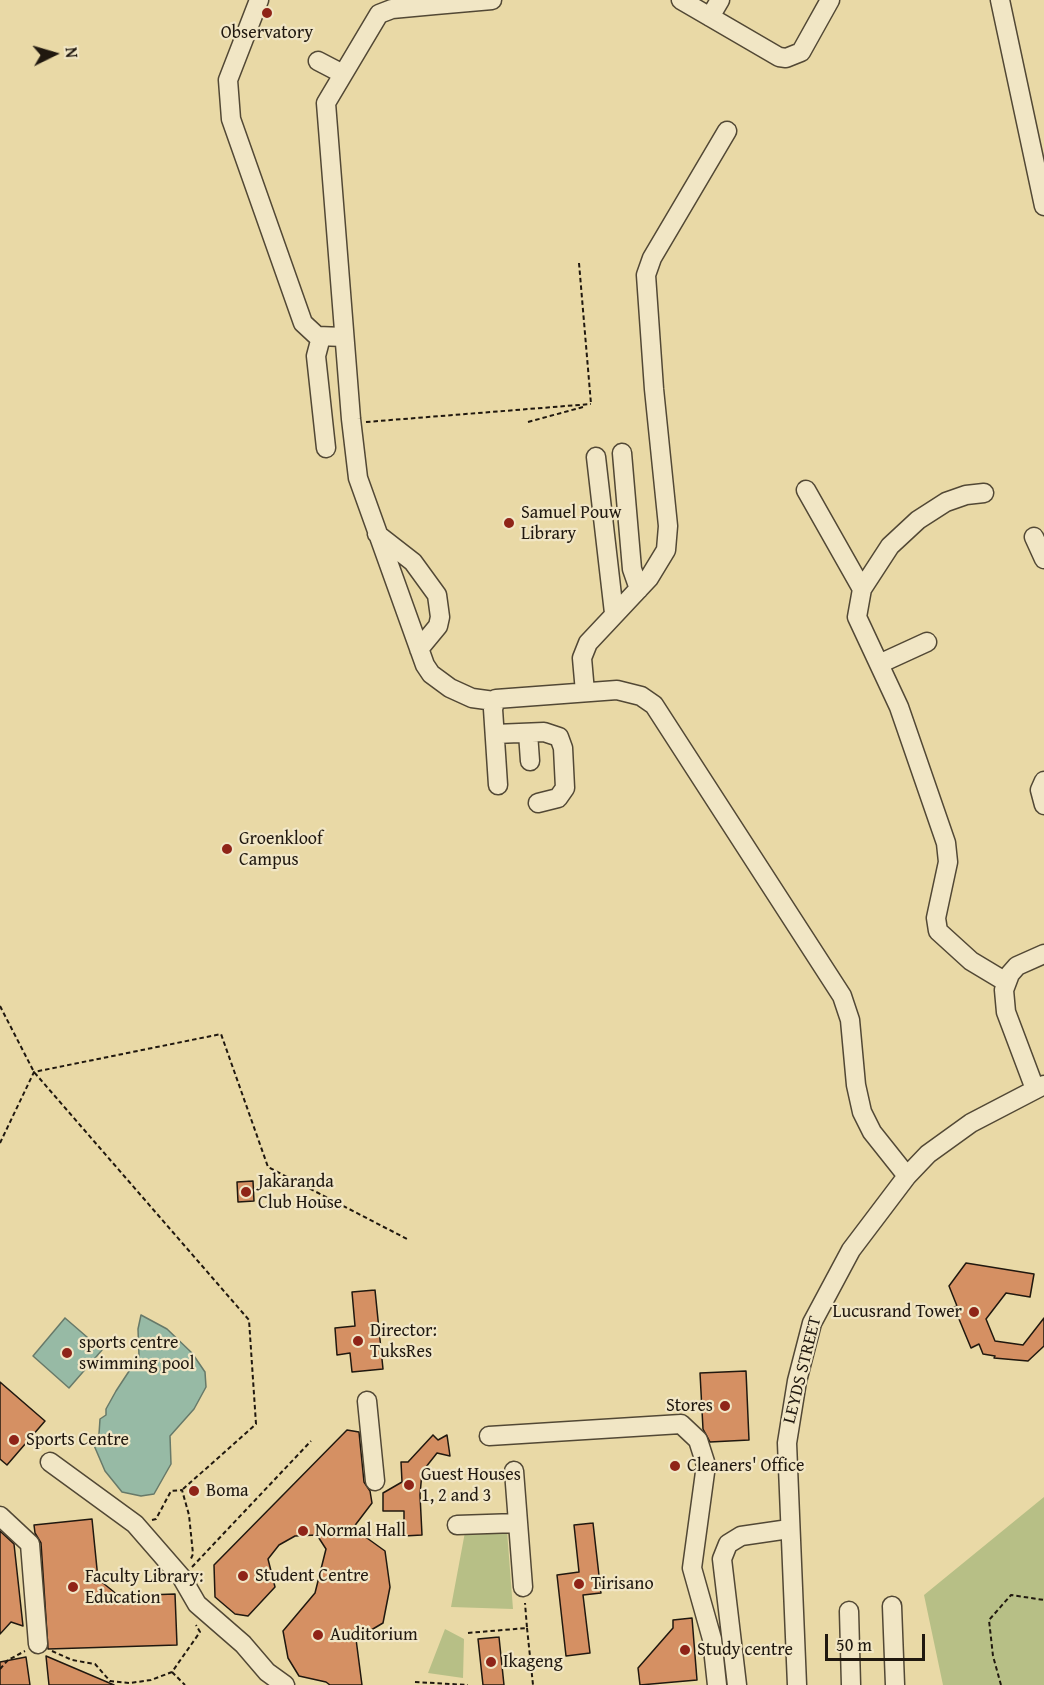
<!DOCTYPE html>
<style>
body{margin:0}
#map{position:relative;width:1044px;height:1685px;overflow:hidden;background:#e9d9a6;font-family:"Gentium Book Plus",serif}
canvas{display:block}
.north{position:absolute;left:24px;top:24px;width:60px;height:60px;-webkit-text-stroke:4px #f1e6c5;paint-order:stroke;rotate:85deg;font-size:16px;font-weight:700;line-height:24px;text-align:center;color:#20180f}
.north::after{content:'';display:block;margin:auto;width:21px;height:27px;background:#20180f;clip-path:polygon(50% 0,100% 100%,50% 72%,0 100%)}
.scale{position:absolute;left:825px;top:1634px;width:100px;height:27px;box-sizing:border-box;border:3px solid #20180f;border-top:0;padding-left:8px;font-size:18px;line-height:21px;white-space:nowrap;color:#20180f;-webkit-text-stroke:4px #f1e6c5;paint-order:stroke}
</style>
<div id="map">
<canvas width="1044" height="1685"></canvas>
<div class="north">N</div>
<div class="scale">50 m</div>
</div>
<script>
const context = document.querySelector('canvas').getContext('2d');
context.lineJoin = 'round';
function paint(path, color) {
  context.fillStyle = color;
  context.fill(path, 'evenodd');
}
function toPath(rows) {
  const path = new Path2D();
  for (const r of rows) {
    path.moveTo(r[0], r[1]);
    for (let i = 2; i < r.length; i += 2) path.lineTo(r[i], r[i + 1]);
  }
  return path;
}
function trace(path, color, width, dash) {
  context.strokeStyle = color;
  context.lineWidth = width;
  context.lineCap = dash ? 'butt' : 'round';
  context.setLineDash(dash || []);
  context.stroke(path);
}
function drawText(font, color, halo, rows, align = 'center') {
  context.font = font + ' "Gentium Book Plus",serif';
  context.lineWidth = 4.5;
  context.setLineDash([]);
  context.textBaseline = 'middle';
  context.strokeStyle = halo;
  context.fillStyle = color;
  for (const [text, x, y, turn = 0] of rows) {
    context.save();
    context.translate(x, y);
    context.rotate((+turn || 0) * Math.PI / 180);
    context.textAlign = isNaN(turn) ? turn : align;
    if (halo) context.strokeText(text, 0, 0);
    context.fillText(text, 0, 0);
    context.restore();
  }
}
paint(toPath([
 [1044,1497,1044,1685,943,1685,924,1595],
 [507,1531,513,1609,451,1607,465,1532],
 [445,1629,464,1639,463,1678,428,1673]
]), '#b7bf86');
const water = toPath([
 [141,1315,167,1329,192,1353,205,1372,206,1387,194,1409,170,1436,171,1464,154,1494,141,1496,122,1492,105,1471,93,1443,99,1434,100,1419,106,1415,106,1409,116,1391,139,1356,138,1329,141,1315],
 [65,1318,102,1350,69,1388,33,1356,65,1318]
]);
paint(water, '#97baa5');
trace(water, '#677969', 1.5);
const building = toPath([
 [253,1181,254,1201,238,1202,237,1182,253,1181],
 [966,1263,1034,1274,1030,1297,1006,1293,986,1319,995,1341,1023,1345,1044,1318,1044,1346,1028,1361,994,1358,995,1356,983,1354,979,1344,971,1348,954,1307,957,1306,949,1286,966,1263],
 [375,1290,383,1369,352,1372,350,1353,337,1355,335,1328,355,1326,352,1292,375,1290],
 [746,1371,749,1440,710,1442,703,1429,700,1373,746,1371],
 [0,1382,45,1421,7,1465,0,1459,0,1382],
 [347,1430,359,1432,364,1482,370,1491,372,1503,353,1528,385,1551,390,1587,383,1623,356,1639,362,1685,330,1685,326,1682,299,1676,288,1658,283,1631,315,1593,326,1549,317,1535,295,1536,279,1545,268,1559,275,1587,248,1616,235,1614,215,1597,214,1565,347,1430],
 [433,1435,438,1440,447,1435,450,1456,437,1453,422,1472,420,1495,422,1535,404,1536,404,1511,383,1511,383,1493,402,1482,401,1462,408,1462,433,1435],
 [92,1519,98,1579,119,1596,175,1594,177,1645,48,1649,41,1543,35,1533,34,1525,92,1519],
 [593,1523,601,1593,583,1595,590,1653,566,1656,557,1575,579,1572,574,1525,593,1523],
 [0,1531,14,1544,23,1626,11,1622,0,1634,0,1531],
 [692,1618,697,1680,640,1685,638,1668,673,1628,673,1620,692,1618],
 [499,1637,504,1685,483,1685,478,1639,499,1637],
 [46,1656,114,1685,49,1685,46,1656],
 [26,1657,30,1685,0,1685,0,1662,26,1657]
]);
paint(building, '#d59063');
trace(building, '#20180f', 1.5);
const minor = toPath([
 [259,0,228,80,231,119,303,323,317,336,344,337],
 [435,0,435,5,492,0],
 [681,0,779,57,786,58,801,52,830,0],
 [1000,0,1044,206],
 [435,5,392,9,379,14,326,103,351,419,358,478,425,665,431,674,450,688,472,698,494,701],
 [710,17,720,0],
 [318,61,343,74],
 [321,337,316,356,326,448],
 [622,453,632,569,639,589],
 [596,457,614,613],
 [806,490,862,589],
 [984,493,966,495,946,502,918,520,890,546,862,589,857,617,899,707,946,843,948,862,936,918,938,931,971,961,1006,982],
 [377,534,413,562,437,595,440,617,438,626,419,649],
 [1034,537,1044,559],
 [879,664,927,642],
 [585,692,582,658,588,643,649,578,666,550,668,526,654,389,646,275,652,258,727,131],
 [528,733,530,761],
 [495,734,544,732,559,737,563,748,565,788,558,798,538,803],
 [1044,781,1040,790,1044,805],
 [498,785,493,709,496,699,617,690,641,696,654,705,842,996,850,1020,856,1085,862,1112,872,1132,907,1176],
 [1035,1089,1006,1012,1004,990,1010,974,1017,966,1044,954],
 [367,1401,375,1481],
 [489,1436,681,1424,698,1440,706,1465,692,1568,712,1639,717,1685],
 [50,1462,135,1524,182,1578,197,1604,243,1644,267,1672,285,1685],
 [514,1471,523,1587],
 [0,1516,30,1544,38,1644],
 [457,1525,517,1523],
 [892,1606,895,1685],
 [849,1611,851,1685],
 [737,1685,722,1559,728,1544,741,1536,789,1529],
 [797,1685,787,1443,797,1381,812,1323,851,1250,907,1176,928,1154,971,1123,1044,1085]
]);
trace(minor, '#524835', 21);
trace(toPath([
 [579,263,591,404],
 [366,422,591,404],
 [528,422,583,407],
 [0,1006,34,1072,249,1320,256,1424,182,1490],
 [0,1143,34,1072,221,1034,268,1167,409,1240],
 [152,1520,156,1519,171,1491,182,1490,189,1515,193,1554,190,1561],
 [192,1567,311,1441],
 [527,1628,533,1685],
 [468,1633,527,1628,525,1603],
 [52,1651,72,1660,95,1664,110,1681,130,1683,151,1680,172,1672,200,1632,196,1625],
 [0,1669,8,1660,25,1651],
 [172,1672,185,1685],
 [415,1682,468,1685],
 [1001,1685,993,1656,989,1620,1011,1595,1044,1600]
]), '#20180f', 2, [4.5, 3]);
trace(minor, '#f1e6c5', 18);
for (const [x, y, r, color] of [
 [267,13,6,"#8f2418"],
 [509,523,6,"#8f2418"],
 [227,849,6,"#8f2418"],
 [246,1192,6,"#8f2418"],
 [974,1312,6,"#8f2418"],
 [358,1341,6,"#8f2418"],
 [67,1353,6,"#8f2418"],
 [725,1406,6,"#8f2418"],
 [14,1440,6,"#8f2418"],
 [675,1466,6,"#8f2418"],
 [409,1485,6,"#8f2418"],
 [194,1491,6,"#8f2418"],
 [303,1531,6,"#8f2418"],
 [243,1576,6,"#8f2418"],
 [579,1584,6,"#8f2418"],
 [73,1587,6,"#8f2418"],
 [318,1635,6,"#8f2418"],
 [685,1650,6,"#8f2418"],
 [491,1662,6,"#8f2418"]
]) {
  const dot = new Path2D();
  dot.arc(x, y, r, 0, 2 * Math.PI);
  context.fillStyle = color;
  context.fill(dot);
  trace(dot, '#f1e6c5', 2);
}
drawText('18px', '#20180f', '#f1e6c5', [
 ["Observatory",267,33,"center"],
 ["Samuel Pouw",521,513],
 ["Library",521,534],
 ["Groenkloof",239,839],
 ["Campus",239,860],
 ["Jakaranda",258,1182],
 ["Club House",258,1203],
 ["Lucusrand Tower",962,1312,"right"],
 ["Director:",370,1331],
 ["TuksRes",370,1352],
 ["sports centre",79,1343],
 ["swimming pool",79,1364],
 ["Stores",713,1406,"right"],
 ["Sports Centre",26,1440],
 ["Cleaners' Office",687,1466],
 ["Guest Houses",421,1475],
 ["1, 2 and 3",421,1496],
 ["Boma",206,1491],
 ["Normal Hall",315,1531],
 ["Student Centre",255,1576],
 ["Faculty Library:",85,1577],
 ["Education",85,1598],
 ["Tirisano",591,1584],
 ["Auditorium",330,1635],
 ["Study centre",697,1650],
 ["Ikageng",503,1662]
], 'left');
drawText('18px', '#20180f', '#f1e6c5', [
 ["LEYDS STREET",803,1370,-76]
]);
</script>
